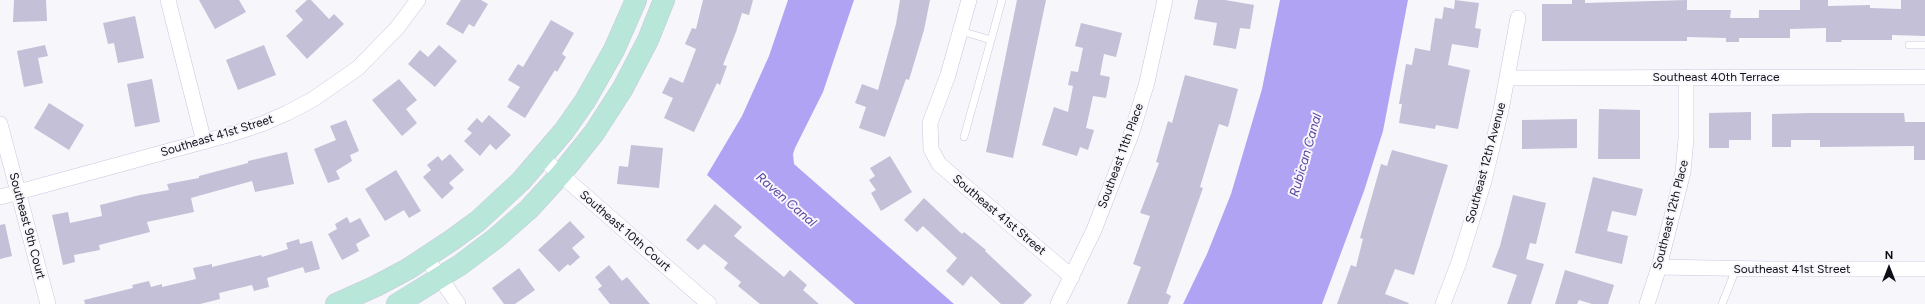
<!DOCTYPE html>
<style>
body{margin:0}
#map{position:relative;width:1925px;height:304px;overflow:hidden;background:#f7f6fb;font-family:Figtree,sans-serif}
canvas{display:block}
.north{position:absolute;left:1869px;top:248px;width:40px;height:40px;-webkit-text-stroke:3px #f7f6fb;paint-order:stroke;rotate:0deg;font-size:11px;font-weight:700;line-height:16px;text-align:center;color:#0f0d16}
.north::after{content:'';display:block;margin:auto;width:14px;height:18px;background:#0f0d16;clip-path:polygon(50% 0,100% 100%,50% 72%,0 100%)}
</style>
<div id="map">
<canvas width="1925" height="304"></canvas>
<div class="north">N</div>
</div>
<script>
const context = document.querySelector('canvas').getContext('2d');
context.lineJoin = 'round';
function paint(path, color) {
  context.fillStyle = color;
  context.fill(path, 'evenodd');
}
function toPath(rows) {
  const path = new Path2D();
  for (const r of rows) {
    path.moveTo(r[0], r[1]);
    for (let i = 2; i < r.length; i += 2) path.lineTo(r[i], r[i + 1]);
  }
  return path;
}
function trace(path, color, width, dash) {
  context.strokeStyle = color;
  context.lineWidth = width;
  context.lineCap = dash ? 'butt' : 'round';
  context.setLineDash(dash || []);
  context.stroke(path);
}
function drawText(font, color, halo, rows, align = 'center') {
  context.font = font + ' Figtree,sans-serif';
  context.lineWidth = 4;
  context.setLineDash([]);
  context.textBaseline = 'middle';
  context.strokeStyle = halo;
  context.fillStyle = color;
  for (const [text, x, y, turn = 0] of rows) {
    context.save();
    context.translate(x, y);
    context.rotate((+turn || 0) * Math.PI / 180);
    context.textAlign = isNaN(turn) ? turn : align;
    if (halo) context.strokeText(text, 0, 0);
    context.fillText(text, 0, 0);
    context.restore();
  }
}
paint(toPath([
 [788,0,854,0,823,92,795,148,793,154,794,164,954,304,855,304,707,175,742,116,769,56],
 [1280,0,1408,0,1383,131,1364,191,1322,304,1183,304,1207,254,1231,194,1262,89]
]), '#b1a3f4');
paint(toPath([
 [14,0,46,0,47,21,13,22],
 [199,0,239,0,246,12,215,29],
 [307,0,311,0,329,19,334,14,344,24,307,59,286,36,303,20,295,11],
 [461,0,481,0,488,4,474,27,469,24,463,34,446,24],
 [703,0,753,0,749,15,742,13,736,32,723,65,727,66,720,85,717,83,694,132,664,118,673,98,662,93,670,77,683,83,696,49,685,44,692,28,696,29],
 [900,0,930,0,924,30,909,80,906,79,885,137,859,128,866,107,855,103,862,84,878,90,896,24],
 [1017,0,1046,0,1013,158,986,152],
 [1198,0,1225,0,1254,5,1250,29,1240,28,1236,49,1213,45,1217,23,1194,19],
 [1455,0,1479,3,1475,28,1481,29,1478,48,1452,44,1448,65,1470,70,1458,129,1436,125,1435,129,1399,123,1402,104,1399,104,1406,64,1412,65,1415,48,1430,51,1435,18,1442,19,1444,7,1454,9],
 [1572,0,1585,0,1585,3,1687,0,1687,10,1731,10,1730,18,1759,18,1759,10,1800,10,1800,0,1828,0,1828,6,1870,5,1870,8,1901,9,1901,0,1925,0,1925,36,1892,35,1892,40,1841,40,1842,42,1826,42,1826,28,1790,29,1790,38,1739,38,1739,42,1726,42,1726,38,1687,37,1687,41,1542,41,1542,4,1572,4],
 [135,16,144,58,118,63,114,43,108,44,103,23],
 [551,20,574,33,562,54,566,57,557,72,555,70,525,118,507,107,520,87,508,80,518,64,523,67],
 [1081,23,1122,33,1116,57,1104,54,1100,75,1110,77,1106,98,1093,96,1086,128,1094,130,1088,150,1080,147,1077,156,1042,145,1054,107,1068,112,1073,86,1068,85,1071,71,1078,72,1083,48,1075,46],
 [45,45,48,56,38,58,43,83,24,87,17,51],
 [264,45,276,75,238,90,226,60],
 [439,45,457,61,435,87,408,64,420,50,428,57],
 [1185,75,1238,89,1228,127,1219,124,1200,187,1203,188,1166,293,1171,296,1168,304,1127,304,1141,267,1133,264,1150,216,1140,213,1159,163,1156,162,1168,121,1172,123],
 [152,79,160,122,135,127,127,84],
 [399,79,417,100,406,109,417,123,402,136,372,100],
 [49,103,84,125,69,150,34,128],
 [1599,109,1640,110,1640,159,1598,159],
 [1751,112,1751,140,1729,140,1729,148,1709,148,1709,113],
 [1811,113,1904,113,1905,122,1925,122,1925,160,1914,160,1914,146,1820,147,1820,140,1791,140,1791,147,1772,147,1772,114],
 [489,115,511,135,496,150,490,144,480,156,464,141,472,133,467,129,477,118,482,123],
 [1577,119,1577,148,1522,149,1522,120],
 [346,120,359,151,350,155,352,161,336,171,340,179,328,183,314,149,336,140,330,126],
 [631,145,663,148,659,188,617,184,619,166,628,167],
 [1392,150,1448,165,1414,275,1395,269,1385,294,1409,303,1408,304,1337,304,1351,265,1356,267,1363,239,1360,238,1381,164,1387,166],
 [287,152,294,184,255,192,252,181,191,198,194,212,147,222,150,232,99,245,100,250,74,255,75,262,63,265,52,215,68,212,70,223,102,216,100,205,140,195,169,190,167,184,199,178,199,176,248,163,248,161],
 [450,154,464,170,449,183,454,188,442,199,423,177,431,170,427,165,438,156,442,161],
 [890,156,912,192,881,211,871,193,876,190,869,180,875,176,870,168],
 [396,170,421,211,409,218,404,210,385,221,365,189],
 [1593,177,1643,189,1636,216,1612,211,1607,231,1628,236,1622,264,1575,253],
 [1513,195,1546,203,1536,244,1530,243,1526,259,1544,264,1531,304,1507,304,1517,275,1492,267,1500,246],
 [924,198,962,234,964,232,986,250,985,251,1032,295,1023,304,1001,304,971,276,963,286,946,271,957,258,923,226,917,232,904,220],
 [715,204,742,227,734,236,784,277,790,270,807,285,803,290,819,304,760,304,738,286,741,282,724,268,728,263,704,244,698,250,686,240],
 [347,217,350,223,360,218,370,236,356,244,359,251,342,260,328,234,337,229,335,224],
 [570,221,585,237,572,248,580,257,570,266,568,264,559,272,538,250],
 [5,224,12,256,0,259,0,225],
 [299,239,300,244,312,241,320,269,305,273,303,267,267,278,269,287,254,291,252,285,219,293,220,299,200,304,85,304,84,300,133,288,132,285,149,281,151,287,162,284,162,287,196,279,193,268,212,264,212,267,261,255,262,257,288,249,286,243],
 [609,265,622,281,627,277,650,304,610,304,598,289,602,286,595,277],
 [519,268,535,290,515,304,504,304,492,288],
 [1565,270,1614,285,1608,304,1592,304,1579,300,1577,304,1555,304]
]), '#c3c0d8');
const service = toPath([
 [961,31,991,40,1002,0],
 [1909,45,1925,45],
 [964,137,991,40],
 [1722,304,1736,269]
]);
const minor = toPath([
 [168,0,204,142],
 [969,0,948,75,930,123,931,149,939,164,1072,277],
 [1507,78,1925,77],
 [0,124,48,304],
 [542,158,709,304],
 [0,197,235,133,262,124,287,113,312,100,358,68,397,28,418,0],
 [426,257,458,304],
 [1659,267,1768,269,1925,269],
 [1058,304,1094,230,1132,132,1147,82,1165,0],
 [1443,304,1459,262,1484,181,1501,110,1518,18],
 [1647,304,1659,267,1683,172,1686,139,1686,77]
]);
const secondary = toPath([
 [336,304,376,286,408,269,452,240,478,221,521,181,564,131,585,101,614,50,636,0],
 [397,304,460,265,496,238,529,209,561,174,594,133,623,88,648,40,664,0]
]);
trace(service, '#c9c6df', 8);
trace(minor, '#c9c6df', 16);
trace(secondary, '#c9c6df', 22);
trace(service, '#fff', 7);
trace(minor, '#fff', 15);
trace(secondary, '#b8e7da', 21);
drawText('12px', '#0f0d16', '#f7f6fb', [
 ["Southeast 40th Terrace",1716,77],
 ["Southeast 41st Street",217,136,-17],
 ["Southeast 11th Place",1121,156,-70],
 ["Southeast 12th Avenue",1486,163,-75],
 ["Southeast 41st Street",999,215,40],
 ["Southeast 12th Place",1671,215,-76],
 ["Southeast 9th Court",27,226,75],
 ["Southeast 10th Court",625,231,41],
 ["Southeast 41st Street",1792,269]
]);
drawText('italic 13px', '#5b43a1', '#f7f6fb', [
 ["Rubican Canal",1306,155,-74],
 ["Raven Canal",786,200,41]
]);
</script>
